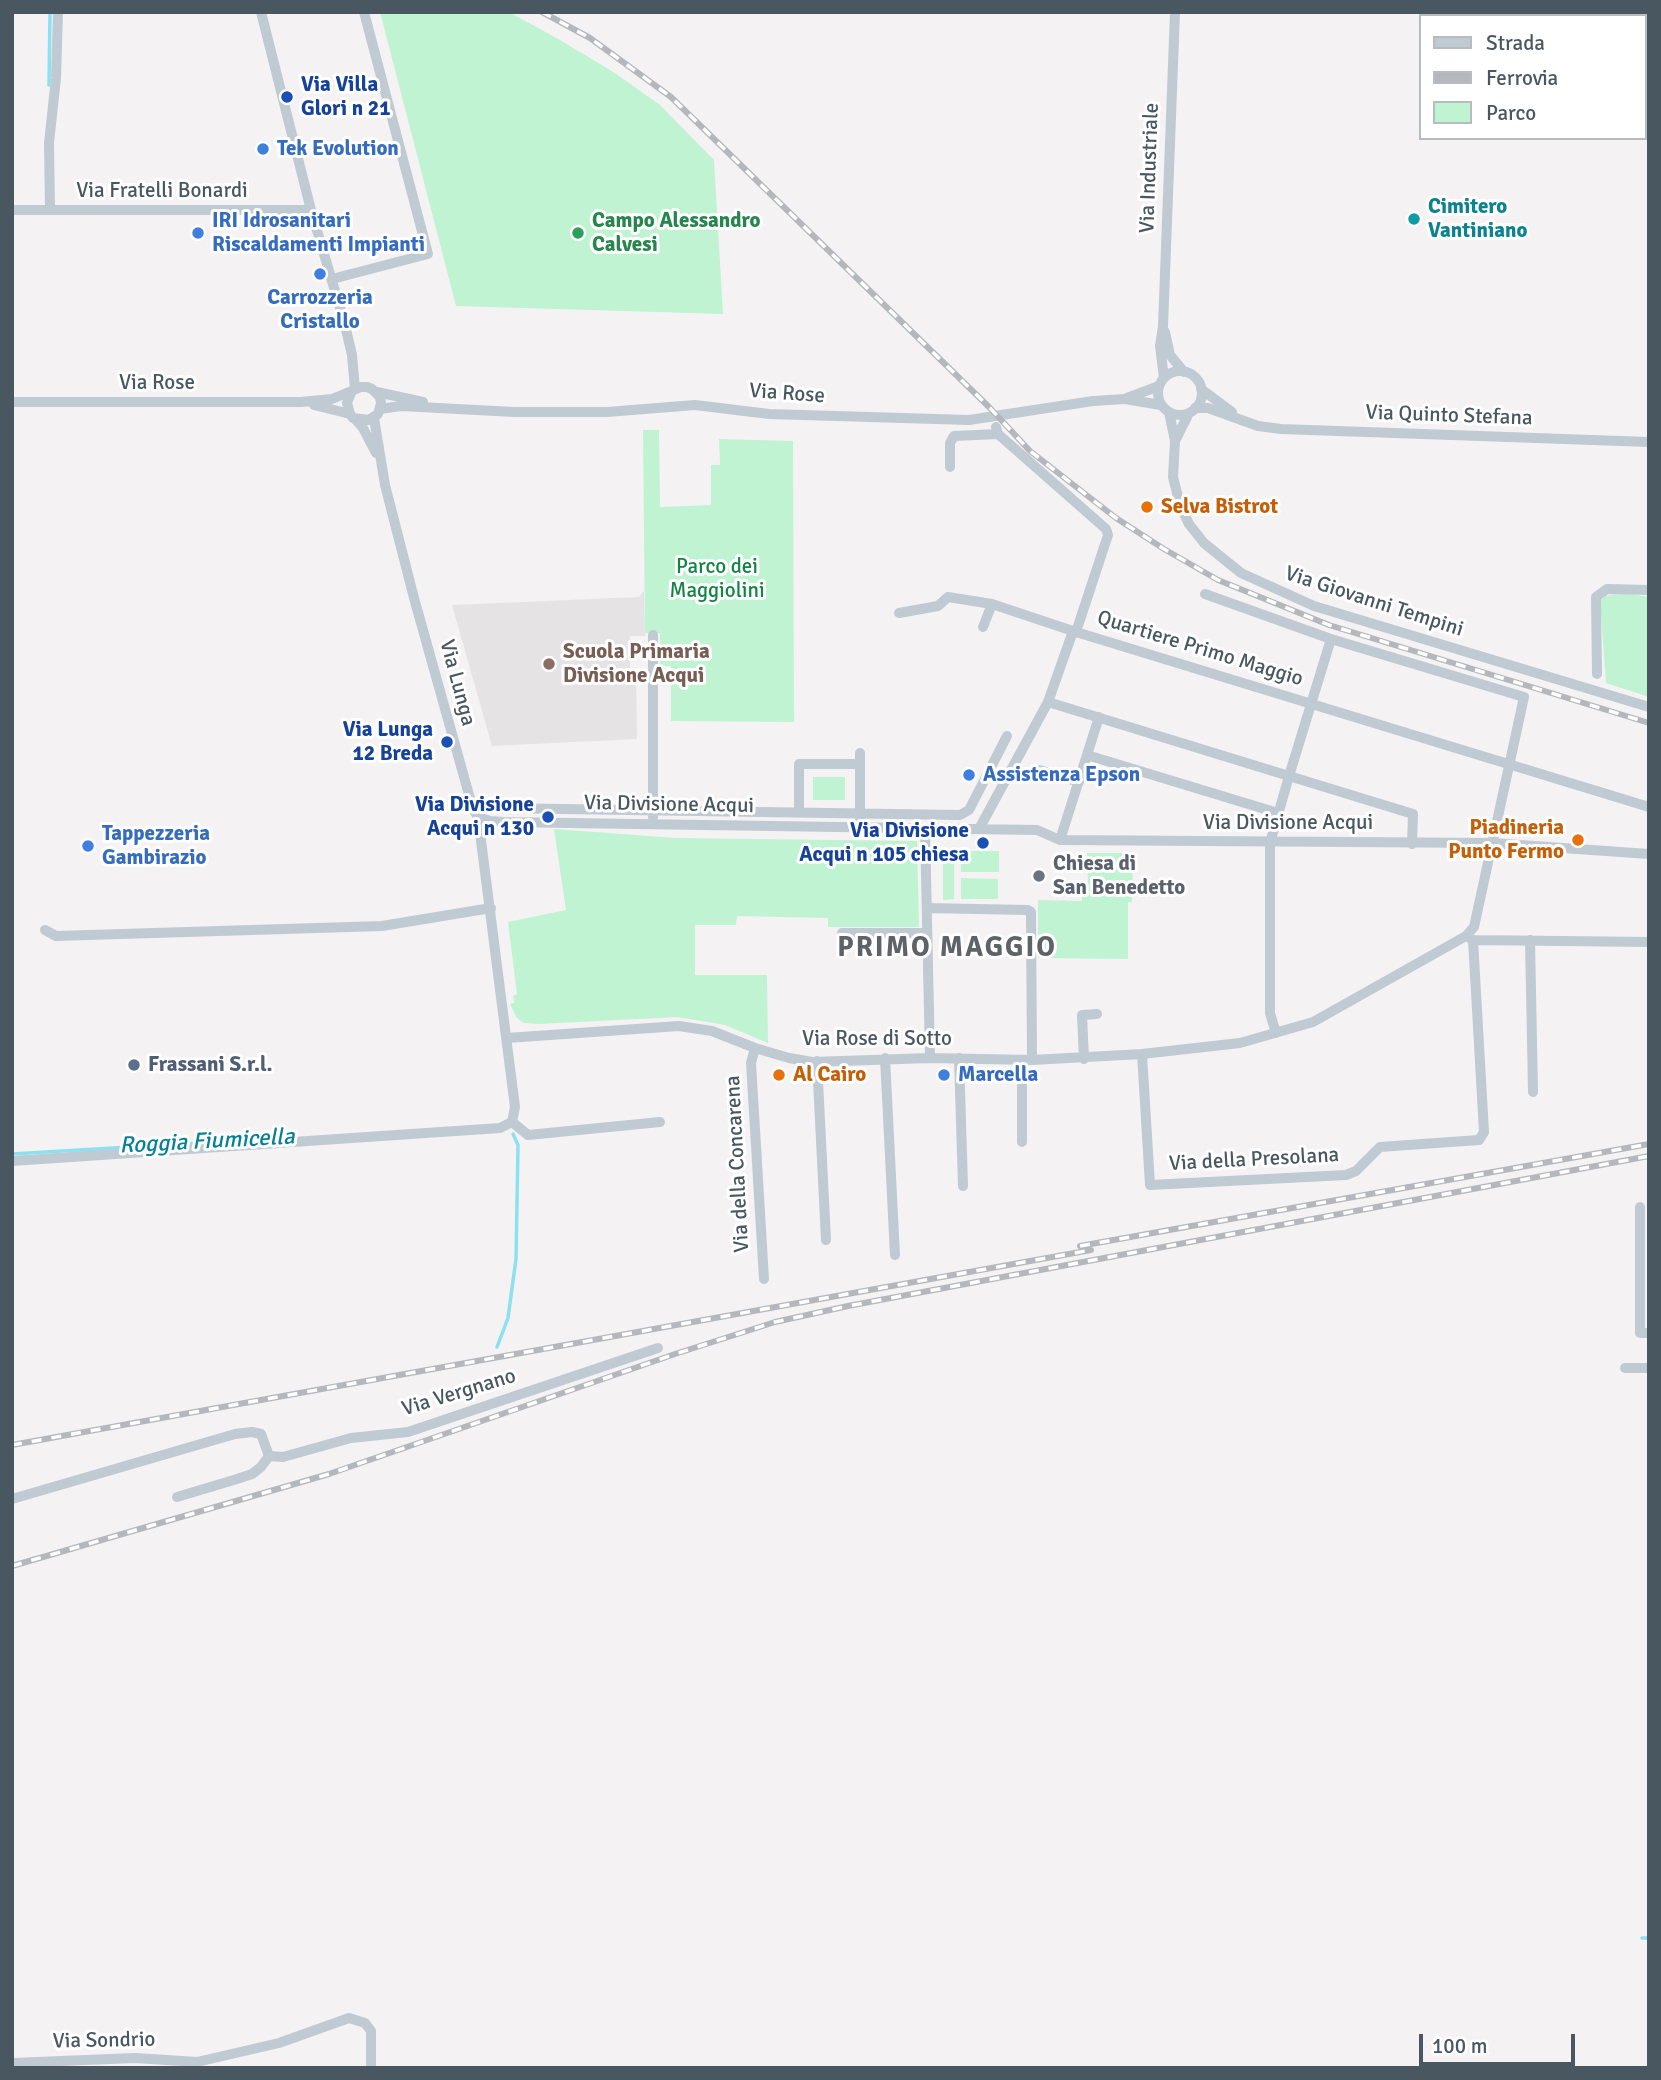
<!DOCTYPE html>
<style>
body{margin:0}
#map{position:relative;width:1661px;height:2080px;overflow:hidden;background:#f5f2f3;font-family:Signika,sans-serif}
canvas{display:block}
.frame{position:absolute;inset:0;border:14px solid #495761;pointer-events:none}
.legend{position:absolute;left:1419px;top:14px;width:228px;height:126px;box-sizing:border-box;background:#fff;border:2px solid #b6bcc0;margin:0;padding:9px 12px;list-style:none;font-size:21px;color:#495761}
.legend li{display:flex;align-items:center;gap:14px;height:35px}
.legend b{width:35px;border:2px solid #b6bcc0}
.scale{position:absolute;left:1419px;top:2034px;width:156px;height:32px;box-sizing:border-box;border:4px solid #495761;border-top:0;padding-left:9px;font-size:21px;line-height:24px;white-space:nowrap;color:#495761;-webkit-text-stroke:5px #fff;paint-order:stroke}
</style>
<div id="map">
<canvas width="1661" height="2080"></canvas>
<div class="frame"></div>
<ul class="legend">
<li><b style="height:9px;background:#c0cad2"></b>Strada</li>
<li><b style="height:9px;background:#b4b8bd"></b>Ferrovia</li>
<li><b style="height:19px;background:#c0f3d1"></b>Parco</li>
</ul>
<div class="scale">100 m</div>
</div>
<script>
const context = document.querySelector('canvas').getContext('2d');
context.lineJoin = 'round';
function paint(path, color) {
  context.fillStyle = color;
  context.fill(path, 'evenodd');
}
function toPath(rows) {
  const path = new Path2D();
  for (const r of rows) {
    if (r.length === 3) {
      path.moveTo(r[0] + r[2], r[1]);
      path.arc(r[0], r[1], r[2], 0, 2 * Math.PI);
      continue;
    }
    path.moveTo(r[0], r[1]);
    for (let i = 2; i < r.length; i += 2) path.lineTo(r[i], r[i + 1]);
  }
  return path;
}
function trace(path, color, width, dash) {
  context.strokeStyle = color;
  context.lineWidth = width;
  context.lineCap = dash ? 'butt' : 'round';
  context.setLineDash(dash || []);
  context.stroke(path);
}
function drawText(font, color, halo, rows, align = 'center') {
  context.font = font + ' Signika,sans-serif';
  context.lineWidth = 6;
  context.setLineDash([]);
  context.textBaseline = 'middle';
  context.strokeStyle = halo;
  context.fillStyle = color;
  for (const [text, x, y, turn = 0] of rows) {
    context.save();
    context.translate(x, y);
    context.rotate((+turn || 0) * Math.PI / 180);
    context.textAlign = isNaN(turn) ? turn : align;
    if (halo) context.strokeText(text, 0, 0);
    context.fillText(text, 0, 0);
    context.restore();
  }
}
paint(toPath([
 [644,591,645,636,630,636,630,670,636,671,637,739,492,746,452,605,639,597]
]), '#e6e3e5');
paint(toPath([
 [380,12,509,12,560,40,615,73,660,105,714,160,723,314,456,306],
 [643,430,659,430,660,507,711,505,711,465,720,465,719,439,793,441,794,722,671,721,671,666,660,666,660,633,645,633],
 [1624,593,1649,597,1649,697,1606,683,1600,601,1606,596],
 [813,777,845,777,845,800,813,800],
 [554,829,676,838,917,841,919,927,828,927,828,918,737,916,736,925,695,925,695,975,767,975,768,1043,725,1025,678,1017,538,1024,524,1023,517,1018,510,1004,514,1003,513,996,517,994,508,922,566,910],
 [943,851,954,851,954,899,943,900],
 [961,851,999,851,999,872,961,872],
 [1087,853,1133,853,1132,902,1128,902,1128,959,1038,958,1038,900,1082,901,1082,882,1088,882],
 [961,878,998,879,998,899,961,899]
]), '#c0f3d1');
trace(toPath([
 [49,85,50,12],
 [12,1154,215,1142],
 [497,1347,508,1318,516,1259,518,1145,513,1134],
 [1642,1938,1649,1938]
]), '#8be1f2', 3.5);
trace(toPath([
 [261,12,311,210,345,325,352,355,355,389],
 [12,210,311,210],
 [50,210,49,143,56,78,58,12],
 [332,279,428,254,364,12],
 [1165,332,1170,355,1184,372],
 [1180,393,22],
 [1164,378,1160,346,1163,326,1175,12],
 [1201,389,1232,412],
 [377,392,423,402],
 [1127,398,1159,386],
 [12,402,301,402,332,399,361,387,367,387,372,389,380,397,381,403,378,414,369,420,353,418,350,414,347,403,351,393],
 [314,405,350,414],
 [1195,408,1208,408,1258,426,1281,429,1649,442],
 [380,409,401,406,514,412,607,412,695,405,769,414,969,420,1093,401,1125,399,1161,405],
 [1169,412,1175,441,1173,477,1180,505,1189,524,1204,543,1241,573,1314,606,1649,707],
 [374,418,385,485,414,598,473,809,478,817,515,1107,512,1122],
 [355,419,363,428,376,453],
 [1175,441,1189,413],
 [950,467,950,443,954,436,998,434],
 [899,613,938,606,948,597,992,604,1076,632,1108,535,1106,529,998,434,996,427],
 [983,627,992,604],
 [653,635,653,817],
 [1597,674,1596,597,1607,589,1649,590],
 [1048,702,1289,776,1331,639],
 [1087,755,1278,813],
 [1039,770,1079,782],
 [497,808,960,815,969,810,1007,736],
 [799,812,799,764,860,764],
 [478,817,490,821,504,822,1037,830,1060,840,1491,843,1649,854],
 [860,820,860,753],
 [925,828,930,1058],
 [979,829,1048,702,1072,634,1076,632,1649,807],
 [1060,840,1099,717],
 [927,908,1028,910,1031,912,1032,1060],
 [45,930,56,936,382,926,491,908],
 [842,933,927,933],
 [1473,940,1649,942],
 [1530,940,1533,1092],
 [1276,1033,1270,1013,1270,843,1289,776,1413,814,1412,844],
 [507,1038,679,1026,712,1031,755,1048,789,1058,812,1062,930,1058,1032,1060,1142,1054,1240,1043,1313,1022,1466,936,1474,927,1524,697,1331,639,1205,594],
 [755,1048,751,1063,764,1279],
 [1142,1054,1150,1185,1346,1175,1356,1171,1380,1147,1479,1140,1484,1132,1473,940,1466,936],
 [885,1058,895,1255],
 [959,1058,963,1186],
 [1084,1059,1082,1015,1097,1014],
 [1022,1060,1022,1142],
 [817,1061,826,1240],
 [512,1122,528,1135,660,1122],
 [12,1161,500,1128,512,1122],
 [1640,1207,1640,1333,1649,1333],
 [1625,1368,1649,1368],
 [269,1456,283,1457,351,1438,408,1432,658,1348],
 [12,1499,235,1434,252,1432,261,1434,269,1456,261,1467,252,1474,237,1479,177,1497],
 [12,2063,135,2058,197,2062],
 [195,2068,197,2062,279,2043,349,2018,365,2023,371,2031,371,2068]
]), '#c0cad2', 10);
const rail = toPath([
 [542,12,590,38,671,97,989,407,1030,451,1116,518,1164,549,1218,580,1329,625,1649,723],
 [1080,1246,1649,1144],
 [12,1445,1091,1250],
 [12,1566,329,1474,675,1354,775,1322,848,1306,1649,1156]
]);
trace(rail, '#b4b8bd', 6);
trace(rail, '#fff', 3.5, [10]);
for (const [x, y, r, color] of [
 [287,97,7,"#1a4fb4"],
 [263,149,7,"#3f7fe0"],
 [1414,219,7,"#0f9aa8"],
 [198,233,7,"#3f7fe0"],
 [578,233,7,"#2e9e5b"],
 [320,274,7,"#3f7fe0"],
 [1147,507,7,"#e8710a"],
 [549,664,7,"#8d6e63"],
 [447,742,7,"#1a4fb4"],
 [969,775,7,"#3f7fe0"],
 [548,817,7,"#1a4fb4"],
 [1578,840,7,"#e8710a"],
 [983,843,7,"#1a4fb4"],
 [88,846,7,"#3f7fe0"],
 [1039,876,7,"#6b7280"],
 [134,1065,7,"#5c6f8a"],
 [779,1075,7,"#e8710a"],
 [944,1075,7,"#3f7fe0"]
]) {
  const dot = new Path2D();
  dot.arc(x, y, r, 0, 2 * Math.PI);
  context.fillStyle = color;
  context.fill(dot);
  trace(dot, '#fff', 2.5);
}
drawText('bold 21px', '#164399', '#fff', [
 ["Via Villa",301,85,"left"],
 ["Glori n 21",301,109,"left"],
 ["Via Lunga",433,730],
 ["12 Breda",433,754],
 ["Via Divisione",534,805],
 ["Acqui n 130",534,829],
 ["Via Divisione",969,831],
 ["Acqui n 105 chiesa",969,855]
], 'right');
drawText('bold 21px', '#366cbe', '#fff', [
 ["Tek Evolution",277,149],
 ["IRI Idrosanitari",212,221],
 ["Riscaldamenti Impianti",212,245],
 ["Carrozzeria",320,298,"center"],
 ["Cristallo",320,322,"center"],
 ["Assistenza Epson",983,775],
 ["Tappezzeria",102,834],
 ["Gambirazio",102,858],
 ["Marcella",958,1075]
], 'left');
drawText('21px', '#495761', '#fff', [
 ["Via Industriale",1150,168,-88],
 ["Via Fratelli Bonardi",162,191],
 ["Via Rose",157,383],
 ["Via Rose",787,394,4],
 ["Via Quinto Stefana",1449,416,2],
 ["Via Giovanni Tempini",1374,602,18],
 ["Quartiere Primo Maggio",1200,649,17],
 ["Via Lunga",457,683,75],
 ["Via Divisione Acqui",669,805,1],
 ["Via Divisione Acqui",1288,823],
 ["Via Rose di Sotto",877,1039],
 ["Via della Presolana",1254,1160,-3],
 ["Via della Concarena",738,1164,-93],
 ["Via Vergnano",459,1393,-17],
 ["Via Sondrio",104,2041,-1]
]);
drawText('bold 21px', '#0d838f', '#fff', [
 ["Cimitero",1428,207],
 ["Vantiniano",1428,231]
], 'left');
drawText('bold 21px', '#27864d', '#fff', [
 ["Campo Alessandro",592,221],
 ["Calvesi",592,245]
], 'left');
drawText('bold 21px', '#c56008', '#fff', [
 ["Selva Bistrot",1161,507],
 ["Piadineria",1564,828,"right"],
 ["Punto Fermo",1564,852,"right"],
 ["Al Cairo",793,1075]
], 'left');
drawText('21px', '#128445', '#fff', [
 ["Parco dei",717,567],
 ["Maggiolini",717,591]
]);
drawText('bold 21px', '#785e54', '#fff', [
 ["Scuola Primaria",563,652],
 ["Divisione Acqui",563,676]
], 'left');
drawText('bold 21px', '#5b616d', '#fff', [
 ["Chiesa di",1053,864],
 ["San Benedetto",1053,888]
], 'left');
drawText('bold 21px', '#4e5e75', '#fff', [
 ["Frassani S.r.l.",148,1065]
], 'left');
drawText('italic 23px', '#078097', '#fff', [
 ["Roggia Fiumicella",207,1142,-3]
]);
context.letterSpacing = '2px';
drawText('bold 28px', '#5e6368', '#fff', [
 ["PRIMO MAGGIO",947,949]
]);
context.letterSpacing = '0px';
</script>
